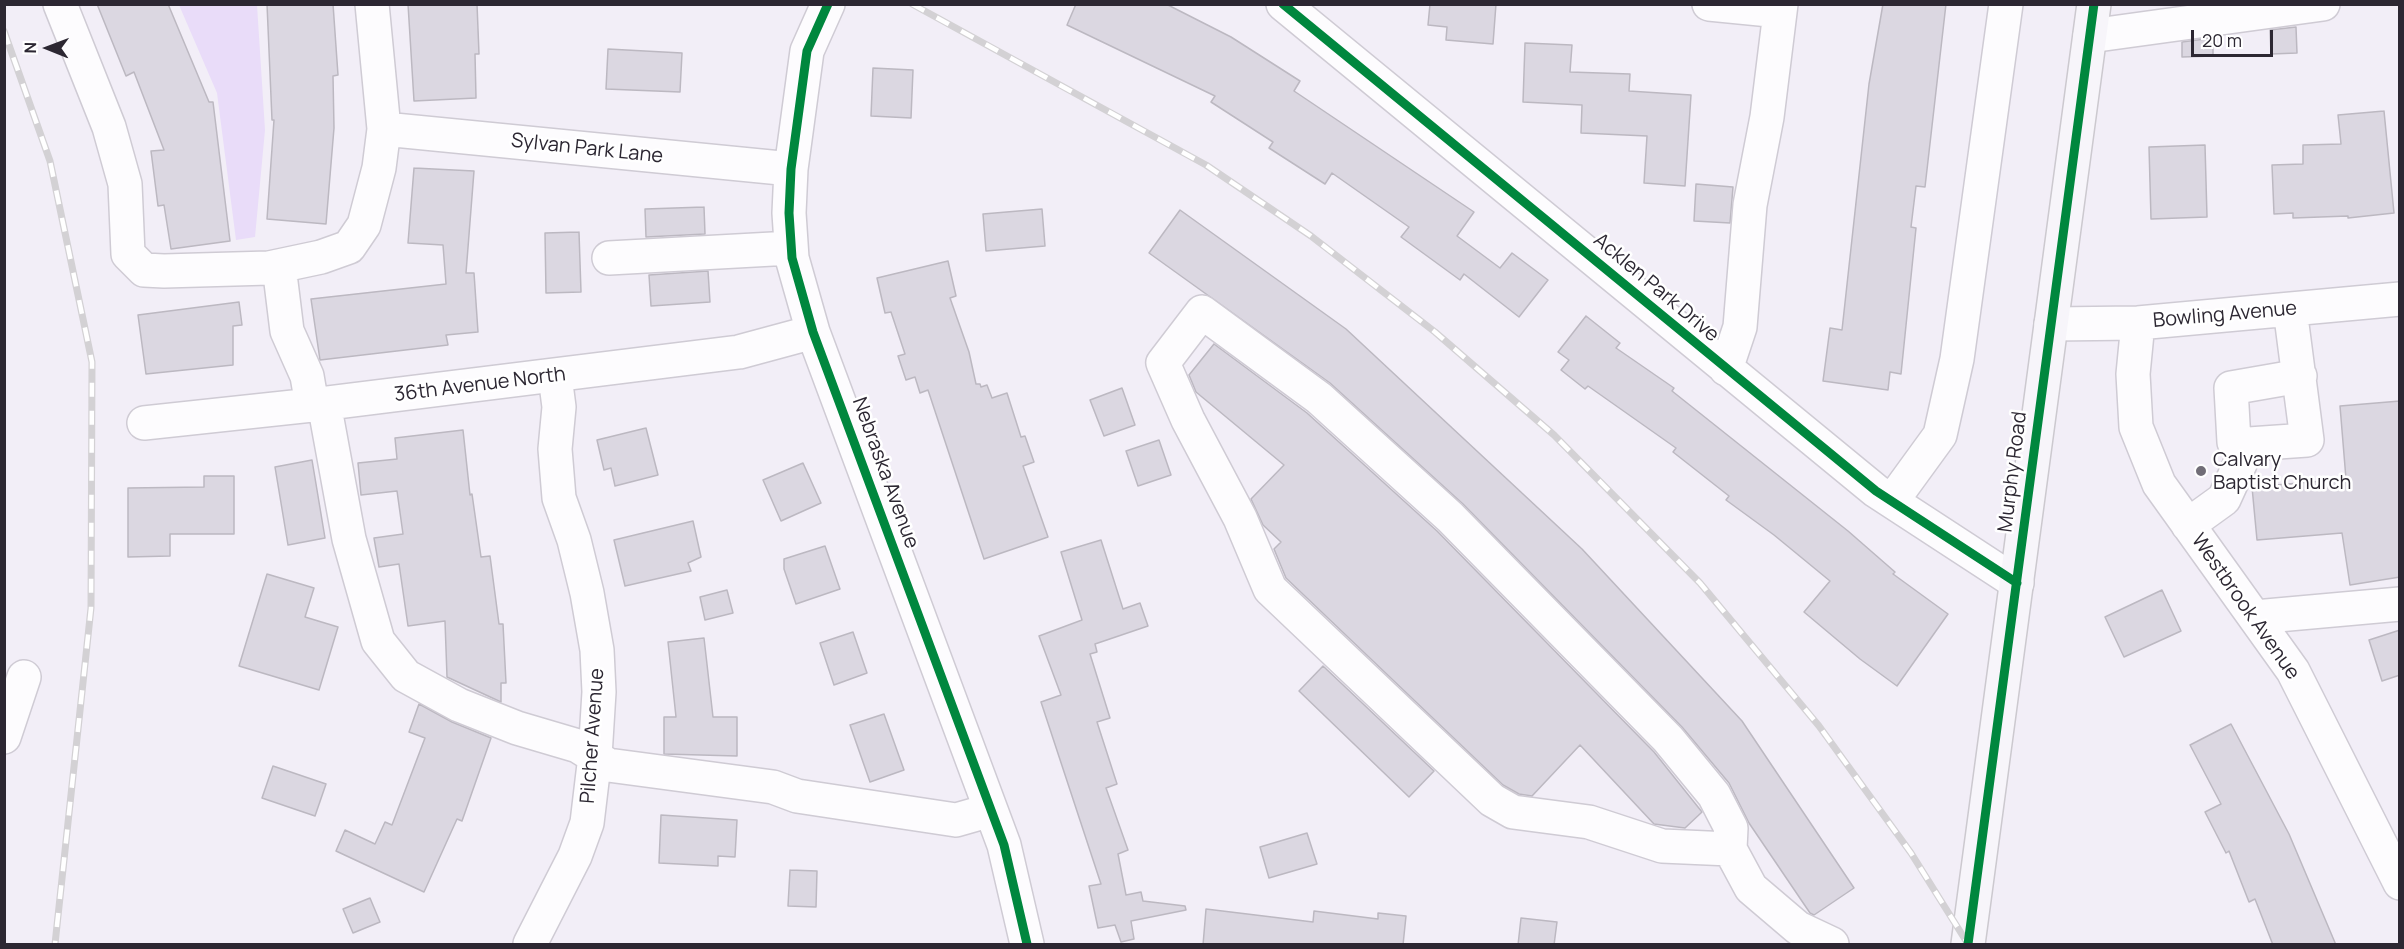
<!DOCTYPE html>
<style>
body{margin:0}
#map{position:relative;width:2404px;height:949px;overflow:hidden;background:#f2eef7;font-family:Manrope,sans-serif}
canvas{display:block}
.frame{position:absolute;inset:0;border:6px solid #2c2732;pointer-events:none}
.north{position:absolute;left:18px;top:18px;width:60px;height:60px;-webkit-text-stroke:4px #fff;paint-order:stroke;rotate:271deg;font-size:16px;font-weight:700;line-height:24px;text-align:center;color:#2c2732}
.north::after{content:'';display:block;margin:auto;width:21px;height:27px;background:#2c2732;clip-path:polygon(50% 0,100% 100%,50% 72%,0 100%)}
.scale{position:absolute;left:2191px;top:30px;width:82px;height:27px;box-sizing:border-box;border:3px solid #2c2732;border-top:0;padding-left:8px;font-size:18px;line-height:21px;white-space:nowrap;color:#2c2732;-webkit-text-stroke:4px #fff;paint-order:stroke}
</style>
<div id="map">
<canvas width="2404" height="949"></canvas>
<div class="frame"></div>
<div class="north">N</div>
<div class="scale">20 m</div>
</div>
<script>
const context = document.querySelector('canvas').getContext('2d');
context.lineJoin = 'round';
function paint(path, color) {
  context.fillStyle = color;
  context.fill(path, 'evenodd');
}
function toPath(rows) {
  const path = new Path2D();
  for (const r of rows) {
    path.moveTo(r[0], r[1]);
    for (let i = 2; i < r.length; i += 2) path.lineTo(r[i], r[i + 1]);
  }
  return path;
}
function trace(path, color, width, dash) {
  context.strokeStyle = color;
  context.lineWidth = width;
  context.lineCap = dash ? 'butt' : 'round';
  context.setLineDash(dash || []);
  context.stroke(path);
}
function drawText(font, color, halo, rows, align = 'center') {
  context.font = font + ' Manrope,sans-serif';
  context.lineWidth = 5;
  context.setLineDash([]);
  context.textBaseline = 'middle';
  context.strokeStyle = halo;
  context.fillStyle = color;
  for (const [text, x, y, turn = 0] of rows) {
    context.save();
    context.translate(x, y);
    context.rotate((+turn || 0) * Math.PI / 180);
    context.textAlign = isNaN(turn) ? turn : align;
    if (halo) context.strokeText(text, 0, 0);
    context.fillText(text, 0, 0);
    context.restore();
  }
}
paint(toPath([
 [179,5,257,5,265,130,255,237,236,240,217,93]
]), '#e9dcf9');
const building = toPath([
 [97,4,168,4,209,102,213,102,230,241,171,249,164,205,158,206,151,151,164,150,134,72,126,76,97,4],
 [267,4,333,4,338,75,333,76,334,128,326,224,267,219,274,120,272,120,267,4],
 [408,4,477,4,479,54,475,54,476,98,414,101,408,4],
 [1076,4,1166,4,1231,37,1300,81,1294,91,1474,212,1457,236,1500,268,1512,253,1548,280,1519,317,1464,274,1460,280,1401,237,1409,227,1332,173,1325,184,1269,148,1273,142,1211,102,1215,96,1067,25,1076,4],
 [1430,4,1496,4,1493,44,1446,40,1447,27,1428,25,1430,4],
 [1883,4,1946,4,1925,187,1916,186,1911,227,1916,228,1901,374,1890,372,1888,390,1823,381,1830,328,1842,330,1869,84,1883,4],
 [2296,27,2297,53,2271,54,2270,30,2296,27],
 [2213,38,2213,56,2182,57,2182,42,2213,38],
 [1525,43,1572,45,1570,72,1630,74,1629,91,1691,95,1685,186,1644,183,1647,136,1581,133,1582,105,1523,102,1525,43],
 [608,49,682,53,680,92,606,89,608,49],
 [873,68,913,70,911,118,871,116,873,68],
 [2384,111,2394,213,2348,218,2348,216,2293,218,2293,213,2274,214,2272,165,2303,164,2303,145,2341,144,2338,115,2384,111],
 [2205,145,2207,217,2151,219,2149,147,2205,145],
 [414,168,474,171,466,273,474,273,478,332,446,335,448,345,320,360,311,299,446,284,443,245,408,243,414,168],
 [1696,184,1733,187,1730,223,1694,221,1696,184],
 [704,207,705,234,646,237,645,209,704,207],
 [1042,209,1045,246,986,251,983,214,1042,209],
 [1180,210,1346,329,1582,549,1742,721,1854,888,1814,915,1810,913,1749,823,1729,783,1682,727,1463,504,1330,383,1149,253,1180,210],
 [579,232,581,292,546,293,545,233,579,232],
 [948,261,956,296,950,298,969,352,976,384,980,384,981,387,987,385,992,398,1007,393,1021,437,1025,436,1034,462,1023,466,1048,537,984,559,928,390,920,393,915,377,906,380,898,356,905,354,891,312,885,313,877,278,948,261],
 [708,271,710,302,651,306,649,275,708,271],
 [239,302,242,325,233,326,233,365,146,374,138,315,239,302],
 [1586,316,1620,343,1616,348,1674,388,1672,391,1848,531,1895,572,1893,574,1948,614,1897,686,1860,659,1804,612,1830,581,1774,535,1726,500,1729,496,1673,452,1676,448,1588,386,1585,389,1561,370,1569,360,1558,352,1586,316],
 [1214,344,1307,413,1437,531,1654,752,1702,812,1685,828,1654,824,1580,745,1532,796,1519,794,1503,785,1286,578,1274,549,1281,542,1263,525,1251,499,1284,465,1196,392,1189,375,1214,344],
 [1122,388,1135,425,1104,436,1090,400,1122,388],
 [2400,401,2400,577,2350,585,2342,533,2257,540,2252,487,2346,479,2340,406,2400,401],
 [646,428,658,475,615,486,611,468,604,470,597,440,646,428],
 [463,430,470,495,472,494,481,557,490,556,499,624,503,624,506,683,501,683,501,702,447,677,445,621,408,626,399,564,379,567,374,538,403,534,397,491,361,495,358,463,397,459,395,438,463,430],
 [1159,440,1171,475,1138,486,1126,451,1159,440],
 [312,460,325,538,288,545,275,467,312,460],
 [803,463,821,503,781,521,763,480,803,463],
 [204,476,234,476,234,534,170,534,170,556,128,557,128,488,204,487,204,476],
 [693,521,701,557,688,563,691,571,625,586,614,540,693,521],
 [1101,540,1123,609,1140,603,1148,626,1095,644,1097,652,1090,654,1110,718,1097,722,1117,784,1106,788,1128,850,1118,854,1126,895,1141,892,1143,901,1185,906,1186,910,1131,921,1134,939,1121,942,1115,925,1098,928,1089,886,1101,884,1041,702,1061,695,1039,636,1082,620,1061,552,1101,540],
 [825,546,840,589,796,604,784,569,784,559,825,546],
 [267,574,314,588,305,617,338,627,319,690,239,666,267,574],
 [727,590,733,613,705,620,700,597,727,590],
 [2162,590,2181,631,2124,657,2105,617,2162,590],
 [2400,630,2400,675,2382,681,2369,640,2400,630],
 [853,632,867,673,834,685,820,643,853,632],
 [704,638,713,717,737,717,737,756,664,754,664,717,676,717,668,642,704,638],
 [1323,666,1434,771,1409,797,1299,691,1323,666],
 [419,704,452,722,491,738,462,821,457,819,424,892,336,851,345,830,375,844,385,822,392,825,425,738,409,732,419,704],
 [884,714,904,770,870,782,850,725,884,714],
 [2231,724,2289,834,2336,945,2273,945,2255,899,2249,902,2229,851,2226,853,2205,812,2221,804,2190,745,2231,724],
 [273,766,326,784,315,816,262,798,273,766],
 [661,815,737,820,735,857,718,856,718,866,659,863,661,815],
 [1307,833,1317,864,1269,878,1260,847,1307,833],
 [790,870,817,871,816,907,788,906,790,870],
 [370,898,380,922,353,933,343,909,370,898],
 [1206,909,1313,922,1314,911,1378,919,1378,913,1406,916,1403,945,1203,945,1206,909],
 [1521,918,1557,922,1554,945,1518,945,1521,918]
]);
paint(building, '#dbd7e1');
trace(building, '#bcb8c1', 1.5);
const minor = toPath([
 [60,4,109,127,125,184,128,254,144,270,164,271,269,268,321,257,349,247,364,225,379,168,384,129,372,4],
 [828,4,807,51,791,169,789,213,792,258,813,332,1004,845,1027,944],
 [1283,4,1876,491,2017,583],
 [1709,4,1780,11],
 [2090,36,2323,4],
 [384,129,791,169],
 [609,258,791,248],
 [279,266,287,331,307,376,312,405],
 [2138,323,2133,374,2136,427,2159,484,2293,671,2400,883],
 [2051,324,2138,323,2400,299],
 [1726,369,1740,327,1750,205,1767,117,1781,4],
 [324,403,349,539,378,641,406,676,459,705,517,728,578,746,608,765,773,787,797,796,956,820,991,810],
 [144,423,312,405,739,352,813,332],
 [2249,444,2234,442,2231,388,2300,376],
 [1892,501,1940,435,1957,359,2006,4],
 [2188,525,2224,499,2249,444,2307,440,2290,309],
 [2255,617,2400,604],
 [4,737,24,677],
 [1730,849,1662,846,1589,822,1513,812,1492,800,1270,589,1240,518,1188,420,1163,363,1202,312,1319,398,1450,517,1668,739,1714,795,1731,828,1730,849,1751,888,1798,928,1832,944],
 [530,944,575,856,587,823,595,756,599,692,597,650,587,593,574,540,559,498,555,449,559,407,555,376]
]);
const major = toPath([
 [1968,944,2094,4]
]);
trace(minor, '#cfcbd4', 36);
trace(major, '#ccc9cf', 36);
trace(minor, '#fdfcfe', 33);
trace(major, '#f7f5fa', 33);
const rail = toPath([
 [912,4,1206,165,1311,236,1435,332,1554,435,1700,583,1819,726,1911,853,1968,944],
 [4,31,50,161,92,362,91,608,55,944]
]);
trace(rail, '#d3d1d4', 7);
trace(rail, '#fff', 4.5, [14]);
trace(toPath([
 [828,4,807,51,791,169,789,213,792,258,813,332,1004,845,1027,944],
 [1283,4,1876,491,2017,583],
 [1968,944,2094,4]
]), '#00873e', 9);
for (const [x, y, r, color] of [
 [2201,471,6,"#716d77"]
]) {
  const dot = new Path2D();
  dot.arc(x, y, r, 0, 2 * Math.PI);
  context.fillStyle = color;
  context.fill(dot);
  trace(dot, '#fff', 2);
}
drawText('20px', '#2c2732', '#fff', [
 ["Sylvan Park Lane",587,149,6],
 ["Acklen Park Drive",1656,288,40],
 ["Bowling Avenue",2225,315,-5],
 ["36th Avenue North",480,385,-7],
 ["Murphy Road",2013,472,-83],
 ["Nebraska Avenue",885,473,70],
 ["Westbrook Avenue",2245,607,55],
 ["Pilcher Avenue",593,736,-86]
]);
drawText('20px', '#2c2732', '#fff', [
 ["Calvary",2213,460],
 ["Baptist Church",2213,483]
], 'left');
</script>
